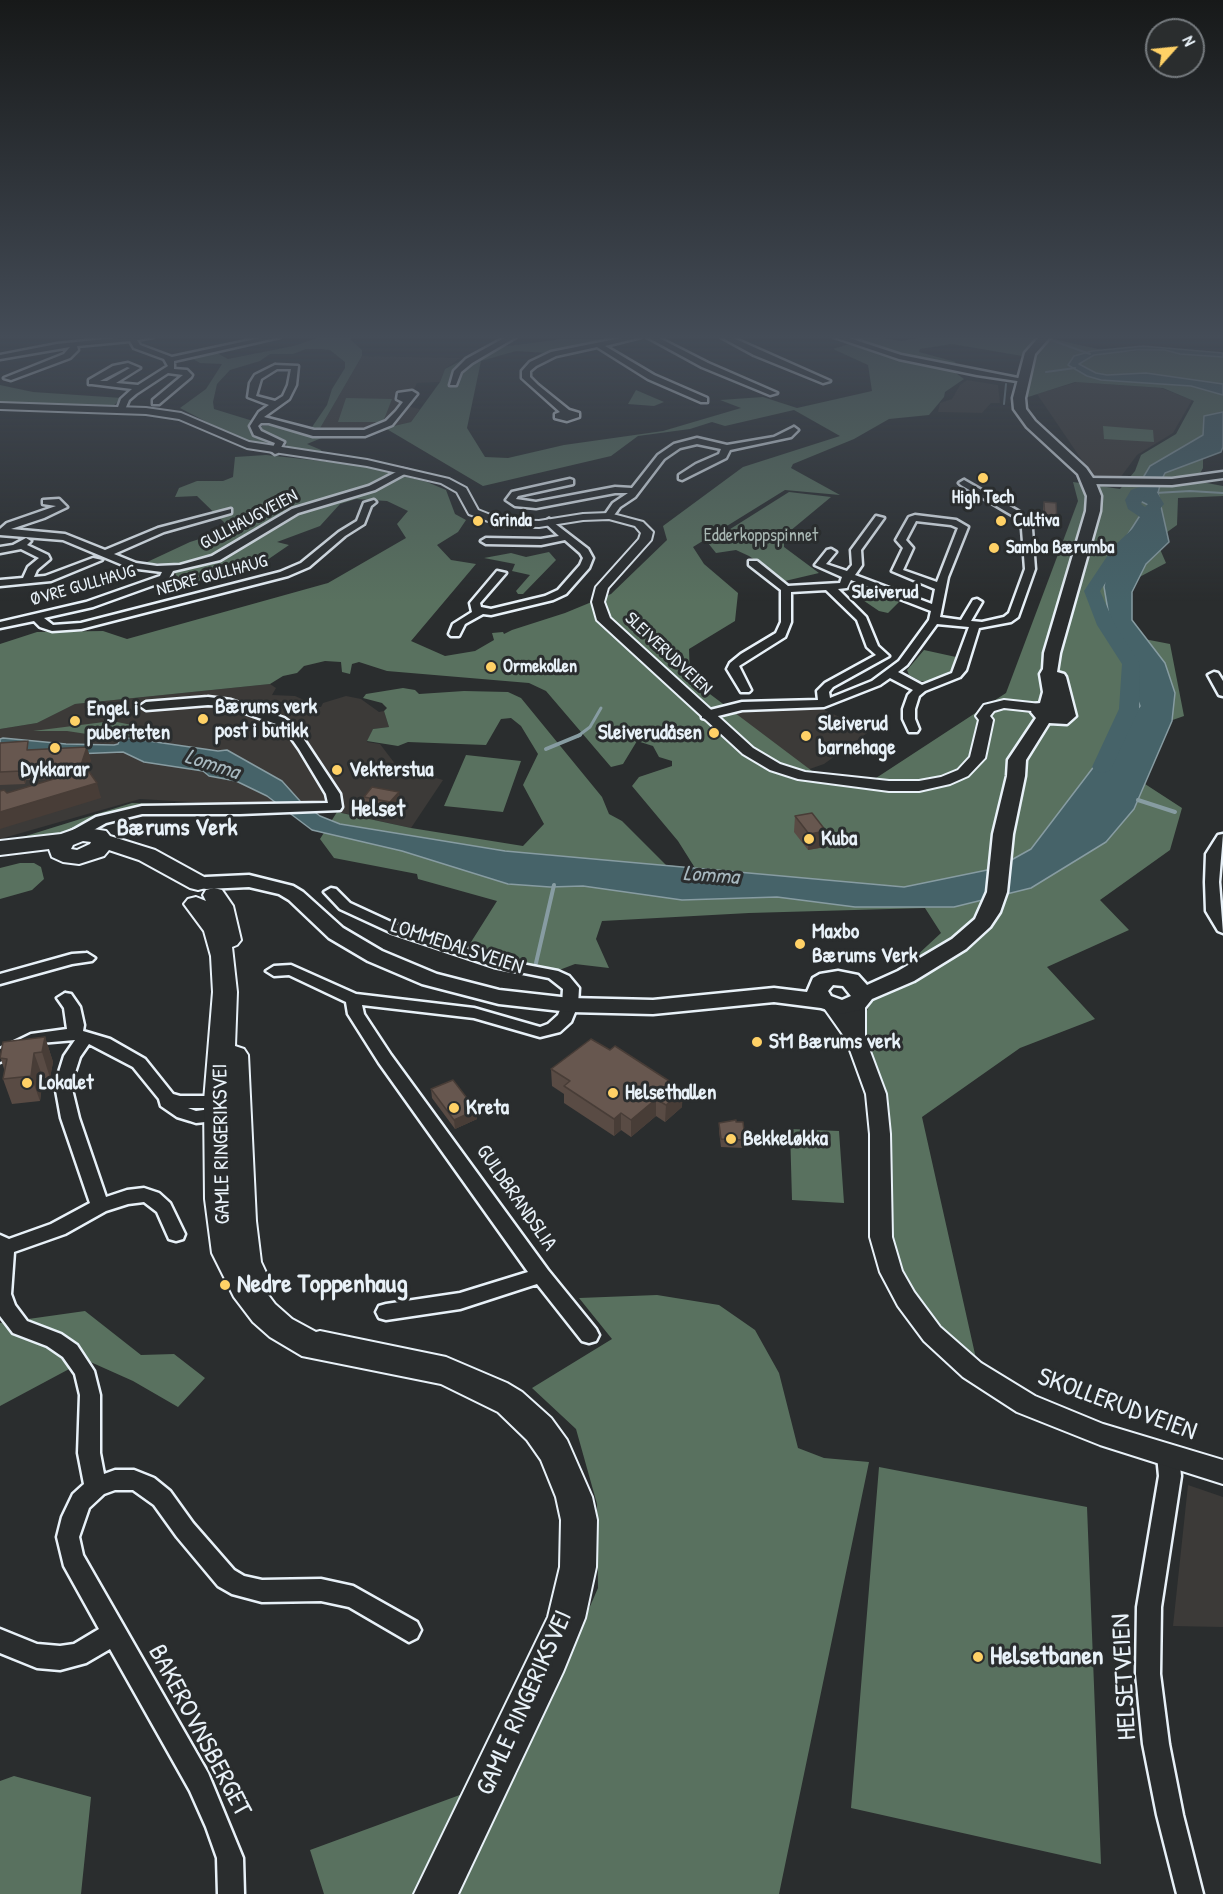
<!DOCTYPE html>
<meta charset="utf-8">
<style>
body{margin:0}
#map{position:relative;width:1223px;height:1894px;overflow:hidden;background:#2a2d2e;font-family:"Patrick Hand",sans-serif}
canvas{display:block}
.north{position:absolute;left:1145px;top:18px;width:60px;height:60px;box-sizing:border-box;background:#2a2d2e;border:2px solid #767b7f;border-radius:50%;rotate:63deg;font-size:16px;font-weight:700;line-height:24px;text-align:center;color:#e8f1f8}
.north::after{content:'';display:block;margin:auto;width:21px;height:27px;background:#ffd166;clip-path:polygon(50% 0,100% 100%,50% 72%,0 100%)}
</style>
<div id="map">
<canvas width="1223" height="1894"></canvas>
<div class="north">N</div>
</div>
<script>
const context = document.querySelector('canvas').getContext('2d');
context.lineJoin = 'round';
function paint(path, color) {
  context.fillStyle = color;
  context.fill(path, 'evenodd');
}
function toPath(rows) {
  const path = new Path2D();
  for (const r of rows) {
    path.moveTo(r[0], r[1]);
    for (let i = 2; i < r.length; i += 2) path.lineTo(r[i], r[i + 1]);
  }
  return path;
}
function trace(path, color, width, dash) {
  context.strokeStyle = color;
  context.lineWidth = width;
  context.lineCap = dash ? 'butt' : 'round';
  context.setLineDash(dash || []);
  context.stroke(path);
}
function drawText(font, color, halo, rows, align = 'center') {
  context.font = font + ' "Patrick Hand",sans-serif';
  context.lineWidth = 6;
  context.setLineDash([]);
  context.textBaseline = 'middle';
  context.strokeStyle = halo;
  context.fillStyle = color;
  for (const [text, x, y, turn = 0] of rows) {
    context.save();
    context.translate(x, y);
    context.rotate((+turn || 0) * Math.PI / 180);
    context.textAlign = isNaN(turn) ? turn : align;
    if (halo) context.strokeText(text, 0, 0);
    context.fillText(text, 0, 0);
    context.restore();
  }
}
paint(toPath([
 [362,356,460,358,445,369,440,382,417,383,406,406,420,409,411,422,385,428,319,430],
 [967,380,998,385,1000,403,991,403,982,413,938,412,940,403,952,399,960,385],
 [1077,382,1161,388,1192,400,1173,433,1137,455,1120,478,1094,478,1037,394],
 [270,684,276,688,272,695,295,696,304,700,307,707,321,707,323,703,346,696,361,699,379,712,384,711,389,727,373,729,367,742,380,744,399,769,437,776,436,778,443,780,411,828,329,810,140,799,0,839,0,729,37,723,75,704],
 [772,708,820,708,870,731,824,764,804,771,727,717,743,710],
 [1188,1485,1223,1497,1223,1627,1173,1626]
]), '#3c3a38');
paint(toPath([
 [321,337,352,337,351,340,362,350,362,356,319,430,310,430,327,405,332,389,345,368,345,362,330,350,321,349,306,349,293,354,270,354,260,361,230,370,217,384,213,402,214,409,253,421,249,430,276,443,275,445,256,445,239,439,180,408,206,389,222,364,200,363,191,358,217,353,228,359,293,346],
 [829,337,873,337,902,341,925,337,1045,337,1111,352,1165,350,1180,354,1223,357,1223,438,1203,453,1203,468,1196,481,1223,486,1223,496,1178,498,1177,525,1156,540,1166,563,1128,583,1130,615,1139,638,1170,644,1184,716,1164,723,1145,784,1182,808,1170,850,1100,900,1129,930,1047,967,1095,1019,1020,1048,922,1117,977,1363,918,1317,881,1237,872,1079,855,1038,874,995,941,933,925,908,749,913,602,921,596,939,609,968,575,964,554,972,502,961,466,950,497,901,418,879,417,874,334,858,320,839,337,812,411,828,523,846,544,824,523,785,538,754,521,726,511,718,501,719,486,745,408,742,398,746,367,741,373,729,389,727,384,711,387,708,382,703,363,698,366,694,403,688,415,690,419,694,464,691,508,692,521,698,602,797,609,814,622,821,666,865,695,868,678,841,632,786,639,777,672,766,672,761,659,757,653,746,637,741,623,764,611,767,546,691,529,683,387,671,359,662,352,664,350,674,342,672,341,662,325,661,304,666,297,673,283,676,270,684,75,704,37,723,0,729,0,644,37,632,103,631,127,639,328,583,406,538,397,524,408,511,387,501,356,499,340,504,320,526,277,542,289,545,257,567,185,584,176,575,171,564,145,563,190,542,231,529,197,496,175,497,179,488,197,481,223,481,233,477,235,457,266,455,358,465,427,482,446,490,455,514,466,520,458,532,437,545,451,560,476,564,411,641,445,656,475,651,494,640,492,633,503,632,504,634,512,630,565,613,611,594,667,540,663,526,743,467,840,436,794,410,725,426,712,422,690,429,638,436,611,456,483,486,385,428,411,422,440,382,445,369,483,349,563,339,643,339,564,354,516,351,481,361,467,428,485,457,508,458,564,445,663,431,741,408,720,400,763,397,797,408,872,391,868,365,833,349,849,344],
 [952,344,1028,357,1025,398,1075,382,1163,388,1194,401,1176,434,1141,455,1135,471,1120,489,1073,482,1078,501,1006,693,873,780,812,771,690,679,689,649,735,621,738,593,704,564,693,547,785,490,840,495,791,468,793,464,854,439,889,419,929,415,944,397,945,392,964,379,949,368,956,362,919,352,920,349],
 [0,385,33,392,122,398,113,406,0,404],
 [636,390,664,402,654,406,628,404],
 [346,398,392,399,383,422,338,422],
 [272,425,296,433,324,437,307,444,321,450,323,454,288,450,285,440,262,430,262,426],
 [1103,426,1153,430,1154,442,1104,439],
 [789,492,831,497,784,536,784,547,819,573,785,581,749,556,736,550,716,553,708,543],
 [549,552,556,560,523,594,518,594,516,591,530,575,512,571,515,564,484,558,511,553,526,557],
 [861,586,873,589,899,602,888,613,879,611,848,590],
 [924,650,956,657,955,666,950,671,928,682,920,681,909,675,907,670],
 [112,721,152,729,120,739,67,731,33,731],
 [466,755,521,761,503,812,444,806],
 [132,803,195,805,127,808,107,813,62,835,0,844],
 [20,863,34,863,41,867,44,879,32,890,0,899,0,868],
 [790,1129,839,1131,844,1203,792,1200],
 [657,1295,719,1305,755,1330,779,1373,798,1448,824,1458,869,1462,779,1894,324,1894,310,1850,517,1774,598,1588,597,1504,576,1429,532,1388,612,1339,579,1298],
 [85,1311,141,1355,174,1354,205,1378,178,1407,133,1381,86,1360,0,1406,0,1323],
 [879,1467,1087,1507,1101,1864,851,1808],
 [14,1776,91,1797,81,1894,0,1894,0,1781]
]), '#59715f');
const water = toPath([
 [1143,346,1223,353,1223,357,1180,354,1165,350,1136,350,1094,355,1079,364,1096,373,1107,375,1146,373,1223,384,1223,395,1191,386,1101,380,1087,376,1068,365,1074,356,1092,351,1143,346],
 [1223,412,1223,447,1221,452,1165,473,1161,481,1158,493,1169,542,1146,564,1132,592,1132,620,1165,663,1175,693,1172,721,1134,809,1106,842,1031,888,954,907,855,907,777,897,682,900,583,886,550,887,508,884,402,851,312,830,267,796,236,781,209,776,203,771,144,762,123,752,75,754,0,750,0,739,3,738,66,744,114,745,118,744,120,739,128,738,218,751,227,750,282,781,300,801,320,816,340,824,505,851,904,887,997,868,1031,849,1140,706,1111,628,1104,587,1107,567,1139,517,1156,509,1136,499,1144,476,1150,466,1203,435,1204,416,1223,412]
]);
paint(water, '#466369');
trace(water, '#879ca2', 1.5);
trace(toPath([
 [854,337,893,353],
 [1051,340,1090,354],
 [899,354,1005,375],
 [1046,372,1075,368],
 [1004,404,1006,384],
 [1155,493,1190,491,1223,493]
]), '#879ca2', 2);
trace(toPath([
 [578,736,590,727,601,708]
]), '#879ca2', 3);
trace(toPath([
 [546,749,580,735],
 [1138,800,1175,812],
 [536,963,554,885]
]), '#879ca2', 4);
paint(toPath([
 [1153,476,1160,480,1155,489,1164,504,1155,515,1157,522,1126,552,1100,591,1115,625,1140,664,1139,709,1112,767,1109,771,1102,773,1095,771,1092,767,1119,709,1122,664,1097,625,1084,591,1114,546,1141,521,1140,517,1128,509,1125,500,1131,490,1142,486,1148,477,1153,476],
 [1144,495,1148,504,1145,507,1141,504,1144,495]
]), '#466369');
const minor = toPath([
 [125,337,153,337,137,340,140,345,172,357,265,337,280,337,174,361,174,369,187,370,192,375,191,377,159,404,153,404,153,400,183,375,168,373,136,394,129,400,124,412,121,412,117,410,121,399,132,389,92,384,89,384,89,380,113,366,128,363,140,368,116,383,138,385,168,366,164,359,134,348,130,341,77,346,78,350,70,358,11,380,4,378,64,354,70,347,0,359,0,355,57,344,125,337],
 [127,367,130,368,107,381,100,381,127,367],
 [506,337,516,337,472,363,461,372,456,385,450,385,454,371,466,359,506,337],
 [626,337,641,337,605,346,654,375,707,398,707,402,701,402,648,379,597,347,556,356,536,366,530,371,530,377,538,385,569,410,579,413,579,417,567,421,555,418,555,414,560,412,522,378,522,371,530,362,551,352,626,337],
 [647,337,657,337,708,363,777,393,770,395,702,367,647,337],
 [721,337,731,337,830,381,823,383,754,355,721,337],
 [834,337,846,337,901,355,1028,380,1024,382,977,375,899,359,834,337],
 [275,365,298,366,296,385,289,399,264,417,314,430,364,430,386,421,396,411,403,402,397,399,398,393,412,391,417,394,392,425,365,436,313,436,269,423,261,423,258,426,261,431,284,442,278,453,275,454,271,451,275,443,254,435,250,426,259,412,269,405,248,397,250,383,255,375,275,365],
 [277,369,291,369,288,385,283,396,275,401,256,396,261,379,277,369],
 [794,427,798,430,791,437,730,450,726,458,682,480,679,479,679,475,696,464,719,454,721,449,697,444,680,448,664,459,635,497,620,507,612,518,604,516,613,503,628,493,615,493,536,508,515,506,506,500,512,492,570,479,573,480,573,484,518,496,516,499,536,502,615,487,632,488,658,455,674,444,697,438,727,445,774,437,794,427],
 [402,469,410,471,375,490,298,513,220,560,173,571,168,580,93,607,44,618,53,625,81,623,280,572,301,563,339,532,357,521,364,503,374,500,376,502,371,506,364,524,345,536,309,567,288,576,81,629,52,631,40,627,34,621,0,628,0,622,86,602,160,576,162,572,130,568,63,540,0,535,0,529,7,523,56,506,43,504,43,500,59,499,67,507,44,518,11,529,65,534,105,550,158,528,231,509,231,513,164,532,114,554,136,563,157,566,180,565,212,556,292,509,369,486,402,469],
 [1223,472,1223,478,1172,485,1089,484,1084,481,1089,478,1172,479,1223,472],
 [964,480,1018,511,1026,518,1032,529,1035,569,1018,617,1011,622,979,628,966,670,960,677,925,691,919,696,915,709,915,719,919,729,917,732,909,732,903,719,903,709,908,695,913,690,890,678,880,685,824,707,742,710,706,719,702,718,702,712,742,702,818,700,817,691,825,683,876,655,867,647,857,620,826,590,791,592,791,622,785,637,739,666,751,690,749,692,741,692,727,669,730,663,741,654,776,633,781,622,781,590,749,565,749,561,757,561,788,586,840,583,842,577,815,565,827,550,831,549,836,552,826,564,847,571,852,565,851,550,876,516,884,518,861,550,862,565,855,575,932,604,935,589,892,571,903,548,896,540,909,517,915,515,956,520,968,527,948,577,940,617,961,620,973,600,977,599,982,602,971,621,982,622,1004,617,1009,613,1025,569,1022,529,1019,521,1012,515,961,485,959,483,964,480],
 [916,521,951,525,958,528,937,582,903,570,913,548,906,540,916,521],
 [851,580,931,611,929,620,899,661,872,681,830,698,829,692,833,687,889,656,878,646,866,617,838,589,847,588,851,580],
 [937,624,969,627,952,673,922,685,898,672,907,665,937,624],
 [549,519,588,549,593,558,589,568,566,594,553,600,491,615,483,614,465,624,459,636,451,636,449,634,453,624,472,612,470,603,497,571,506,573,480,603,481,607,491,609,545,596,558,590,580,565,583,558,580,553,565,540,541,545,486,544,481,541,486,538,541,539,559,536,544,522,549,519],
 [26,538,31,541,27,545,48,555,50,559,37,570,34,577,45,576,93,558,102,560,51,581,0,586,0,580,23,578,28,567,39,558,21,549,0,553,0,547,13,545,26,538],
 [1214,672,1218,673,1223,681,1223,696,1219,695,1208,675,1214,672],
 [208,697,231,700,284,718,295,726,340,794,342,807,340,810,240,814,142,814,106,823,76,840,66,840,64,837,66,834,96,817,142,806,328,803,326,794,299,749,287,732,276,724,225,706,208,705,146,710,140,706,146,702,208,697],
 [1223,834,1219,882,1223,933,1218,931,1206,911,1205,882,1206,854,1218,835,1223,834],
 [331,888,336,889,350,903,402,927,501,960,558,971,569,976,579,988,578,1005,571,1022,560,1032,540,1037,474,1018,362,1005,364,1014,391,1055,548,1270,596,1329,599,1335,596,1341,589,1343,582,1341,537,1284,460,1309,386,1320,379,1318,376,1312,379,1306,386,1304,460,1293,528,1272,379,1063,348,1014,346,1002,289,975,274,976,266,971,274,966,291,965,356,994,474,1008,540,1027,548,1024,558,1015,562,1005,563,989,549,978,494,967,392,933,340,909,324,892,331,888],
 [87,953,95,958,92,961,72,964,0,984,0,974,72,954,87,953],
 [65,993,71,994,80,1007,84,1025,83,1031,110,1039,145,1059,173,1094,180,1096,223,1096,229,1098,231,1102,225,1107,232,1113,224,1120,196,1123,190,1121,177,1117,161,1106,159,1099,133,1067,89,1044,80,1057,71,1085,79,1118,106,1197,127,1190,144,1188,159,1193,170,1203,185,1234,183,1239,176,1241,169,1239,157,1212,144,1202,128,1204,106,1211,65,1234,14,1252,11,1294,15,1305,27,1321,61,1334,77,1345,94,1371,100,1395,100,1453,104,1474,115,1470,134,1470,154,1478,170,1491,193,1523,234,1570,244,1576,262,1580,321,1579,353,1586,417,1622,421,1630,417,1638,409,1642,349,1607,321,1601,262,1602,232,1594,218,1586,177,1537,154,1505,133,1490,115,1490,104,1494,89,1508,79,1537,83,1555,208,1773,243,1858,244,1894,218,1894,217,1858,206,1827,190,1791,110,1649,86,1663,60,1670,37,1668,0,1653,0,1629,37,1644,60,1646,74,1644,99,1629,64,1566,57,1537,62,1517,73,1494,84,1484,78,1453,80,1395,75,1374,63,1357,47,1346,13,1333,0,1316,0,1235,9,1239,51,1224,90,1203,61,1118,55,1085,64,1056,75,1040,40,1043,0,1062,0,1049,31,1034,67,1029,64,1008,57,998,65,993],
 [188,1108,219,1108,196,1111,188,1108],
 [1168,1445,1176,1448,1179,1455,1181,1476,1161,1607,1160,1674,1169,1744,1183,1815,1203,1894,1177,1894,1157,1815,1143,1744,1136,1674,1137,1607,1159,1476,1157,1455,1160,1448,1168,1445]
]);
const tertiary = toPath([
 [0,403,146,408,181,413,249,442,367,460,449,479,466,488,478,510,503,520,539,521,583,514,609,513,643,522,653,532,651,540,608,588,604,602,610,618,753,748,780,764,805,772,889,781,919,781,941,777,958,770,970,757,979,720,976,716,984,705,1004,700,1041,704,1048,708,1041,712,1004,708,994,711,990,716,993,720,985,758,968,776,950,784,919,791,889,791,798,779,770,770,743,754,597,620,592,602,596,587,639,539,641,533,635,526,609,519,583,520,539,527,502,526,469,514,457,492,441,483,367,466,247,448,179,419,146,414,0,409,0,403],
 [856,998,863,1000,865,1004,865,1038,886,1094,890,1134,892,1237,902,1271,914,1292,940,1327,981,1363,1035,1396,1103,1424,1223,1460,1223,1484,1100,1445,1017,1412,963,1377,924,1341,898,1306,880,1272,870,1237,870,1134,866,1094,846,1039,822,1005,824,1001,831,999,838,1001,846,1012,849,1000,856,998]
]);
const secondary = toPath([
 [1039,337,1050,337,1035,354,1025,398,1026,409,1035,421,1086,468,1095,481,1101,496,1100,511,1060,653,1057,672,1064,674,1066,677,1076,716,1067,724,1049,723,1026,760,1025,776,1013,834,1007,892,1000,912,990,927,966,949,914,981,872,999,864,1009,841,1014,821,1008,774,1002,653,1014,570,1012,499,1004,422,984,368,961,329,938,289,900,279,894,249,887,206,889,199,887,196,883,199,879,206,877,249,875,293,886,303,892,343,928,382,951,437,974,499,990,570,998,653,1000,774,988,807,992,813,978,820,974,838,971,858,975,867,985,898,971,952,939,975,919,987,892,993,834,1007,776,1008,760,1036,718,1031,712,1035,704,1040,703,1043,692,1040,674,1043,669,1044,653,1086,511,1087,496,1078,474,1027,427,1014,409,1013,398,1025,353,1039,337],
 [833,985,843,986,851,996,842,1000,831,996,828,991,833,985]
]);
const primary = toPath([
 [81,827,106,831,110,836,155,850,206,878,209,883,206,888,198,890,190,888,139,860,109,850,104,856,79,864,63,862,52,857,49,849,0,855,0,841,61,834,81,827],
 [83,841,91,842,90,844,77,850,71,849,73,845,83,841],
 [214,888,222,890,233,906,241,940,237,945,232,947,237,992,235,1046,244,1049,248,1055,256,1221,261,1262,269,1279,263,1288,275,1304,292,1319,316,1332,320,1331,446,1357,507,1383,522,1392,551,1418,567,1440,592,1497,597,1520,596,1567,585,1618,563,1672,458,1894,414,1894,548,1617,560,1567,561,1520,556,1497,541,1460,527,1440,498,1412,441,1384,302,1356,270,1337,253,1322,234,1297,212,1253,205,1199,204,1101,213,992,211,956,204,931,184,904,188,899,196,897,206,901,203,895,206,890,214,888]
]);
trace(minor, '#e8f1f8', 5);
trace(tertiary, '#e8f1f8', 4);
trace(secondary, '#e8f1f8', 5);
trace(primary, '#e8f1f8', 4);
paint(minor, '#2a2d2e');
paint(tertiary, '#2a2d2e');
paint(secondary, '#2a2d2e');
paint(primary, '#2a2d2e');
paint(toPath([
 [1044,502,1057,521,1056,527,1044,526,1043,509],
 [0,743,30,750,91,760,87,769,101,798,7,793,53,779,26,780,25,784,0,785],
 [364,797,400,804,392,814,365,808],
 [795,816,826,831,825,847,808,850,794,832],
 [45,1037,53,1062,50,1078,43,1078,40,1101,12,1104,3,1079,5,1072,0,1056],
 [610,1050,682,1107,665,1122,656,1116,631,1137,621,1130,614,1136,564,1103,564,1094,552,1086,551,1069],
 [431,1089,476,1110,477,1119,455,1129,432,1098],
 [736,1122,745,1140,744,1148,721,1147,719,1131,719,1123]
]), '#594b44');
paint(toPath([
 [87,747,91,760,84,778,81,765],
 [22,768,26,780,25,784,21,771],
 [97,783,101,798,0,829,0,812],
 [399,792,400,804,392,814,390,802],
 [826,831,825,847,808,850,809,834],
 [45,1037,53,1062,50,1078,42,1052],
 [34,1053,43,1078,40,1101,31,1076],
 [683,1090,682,1107,665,1122,666,1105],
 [656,1099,656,1116,631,1137,631,1120],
 [476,1110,477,1119,455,1129,454,1120],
 [621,1113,621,1130,614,1136,614,1119]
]), '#483d37');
const building = toPath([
 [1044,502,1056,503,1057,521,1045,520,1044,502],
 [28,741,27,750,87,747,81,765,22,768,21,771,0,772,0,743,28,741],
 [87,769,97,783,0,812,0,791,4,790,7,793,87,769],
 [372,787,399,792,390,802,364,797,372,787],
 [812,813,826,831,809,834,795,816,812,813],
 [45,1037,42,1052,34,1053,31,1076,3,1079,7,1059,0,1058,3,1042,45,1037],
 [591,1039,610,1050,615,1046,683,1090,666,1105,656,1099,631,1120,621,1113,614,1119,564,1086,570,1081,551,1069,591,1039],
 [453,1080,476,1110,454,1120,431,1089,453,1080],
 [736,1120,736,1122,743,1122,745,1140,721,1139,719,1123,736,1120]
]);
paint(building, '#67574f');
trace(building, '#483d37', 1.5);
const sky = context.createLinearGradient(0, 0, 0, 602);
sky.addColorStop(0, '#171919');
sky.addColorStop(0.56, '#444c57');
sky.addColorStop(1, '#444c5700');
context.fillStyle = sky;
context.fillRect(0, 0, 1223, 602);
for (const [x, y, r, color] of [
 [983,478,6,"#ffd166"],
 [478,521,6,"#ffd166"],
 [1001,521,6,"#ffd166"],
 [994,548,6,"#ffd166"],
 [491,667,6,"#ffd166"],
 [203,719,6,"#ffd166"],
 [75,721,6,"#ffd166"],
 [714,733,6,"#ffd166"],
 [806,736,6,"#ffd166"],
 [55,748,6,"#ffd166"],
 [337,770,6,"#ffd166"],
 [809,839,6,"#ffd166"],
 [800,944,6,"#ffd166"],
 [757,1042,6,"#ffd166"],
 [27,1083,6,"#ffd166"],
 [613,1093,6,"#ffd166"],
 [454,1108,6,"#ffd166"],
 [731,1139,6,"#ffd166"],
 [225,1285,6,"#ffd166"],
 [978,1657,6,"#ffd166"]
]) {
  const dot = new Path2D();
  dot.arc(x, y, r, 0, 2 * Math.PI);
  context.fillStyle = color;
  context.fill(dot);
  trace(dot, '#2a2d2e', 2);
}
drawText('bold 18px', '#e8f1f8', '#2a2d2e', [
 ["High Tech",983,498,"center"],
 ["Grinda",490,521],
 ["Cultiva",1013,521],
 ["Samba Bærumba",1006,548],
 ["Ormekollen",503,667]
], 'left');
drawText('18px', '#e8f1f8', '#2a2d2e', [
 ["GULLHAUGVEIEN",249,520,-28],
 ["NEDRE GULLHAUG",212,576,-15],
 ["ØVRE GULLHAUG",83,586,-16],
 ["SLEIVERUDVEIEN",668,654,43]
]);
drawText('18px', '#a8b7b3', '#2a2d2e', [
 ["Edderkoppspinnet",761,536]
]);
drawText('bold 20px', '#e8f1f8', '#2a2d2e', [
 ["Sleiverud",885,593]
]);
drawText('bold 21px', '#e8f1f8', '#2a2d2e', [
 ["Bærums verk",215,707],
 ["post i butikk",215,731],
 ["Engel i",87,709],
 ["puberteten",87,733],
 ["Sleiverud",818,724],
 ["barnehage",818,748],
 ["Sleiverudåsen",702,733,"right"],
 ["Dykkarar",55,770,"center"],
 ["Vekterstua",349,770],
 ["Kuba",821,839],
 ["Maxbo",812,932],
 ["Bærums Verk",812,956],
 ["St1 Bærums verk",769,1042],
 ["Lokalet",39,1083],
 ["Helsethallen",625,1093],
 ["Kreta",466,1108],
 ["Bekkeløkka",743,1139]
], 'left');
drawText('21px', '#e8f1f8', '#2a2d2e', [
 ["LOMMEDALSVEIEN",457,947,18],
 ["GAMLE RINGERIKSVEI",222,1144,-91],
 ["GULDBRANDSLIA",516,1198,55]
]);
drawText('italic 22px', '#a7b8bf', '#2a2d2e', [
 ["Lomma",212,765,18],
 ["Lomma",711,876,4]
]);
drawText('bold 24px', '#e8f1f8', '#2a2d2e', [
 ["Helset",378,810],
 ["Bærums Verk",177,829]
]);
drawText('bold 26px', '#e8f1f8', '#2a2d2e', [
 ["Nedre Toppenhaug",237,1285],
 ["Helsetbanen",990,1657]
], 'left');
drawText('26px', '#e8f1f8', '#2a2d2e', [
 ["SKOLLERUDVEIEN",1117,1405,20],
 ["HELSETVEIEN",1125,1677,-93],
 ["GAMLE RINGERIKSVEI",525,1703,-66],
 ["BAKEROVNSBERGET",199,1731,62]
]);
</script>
